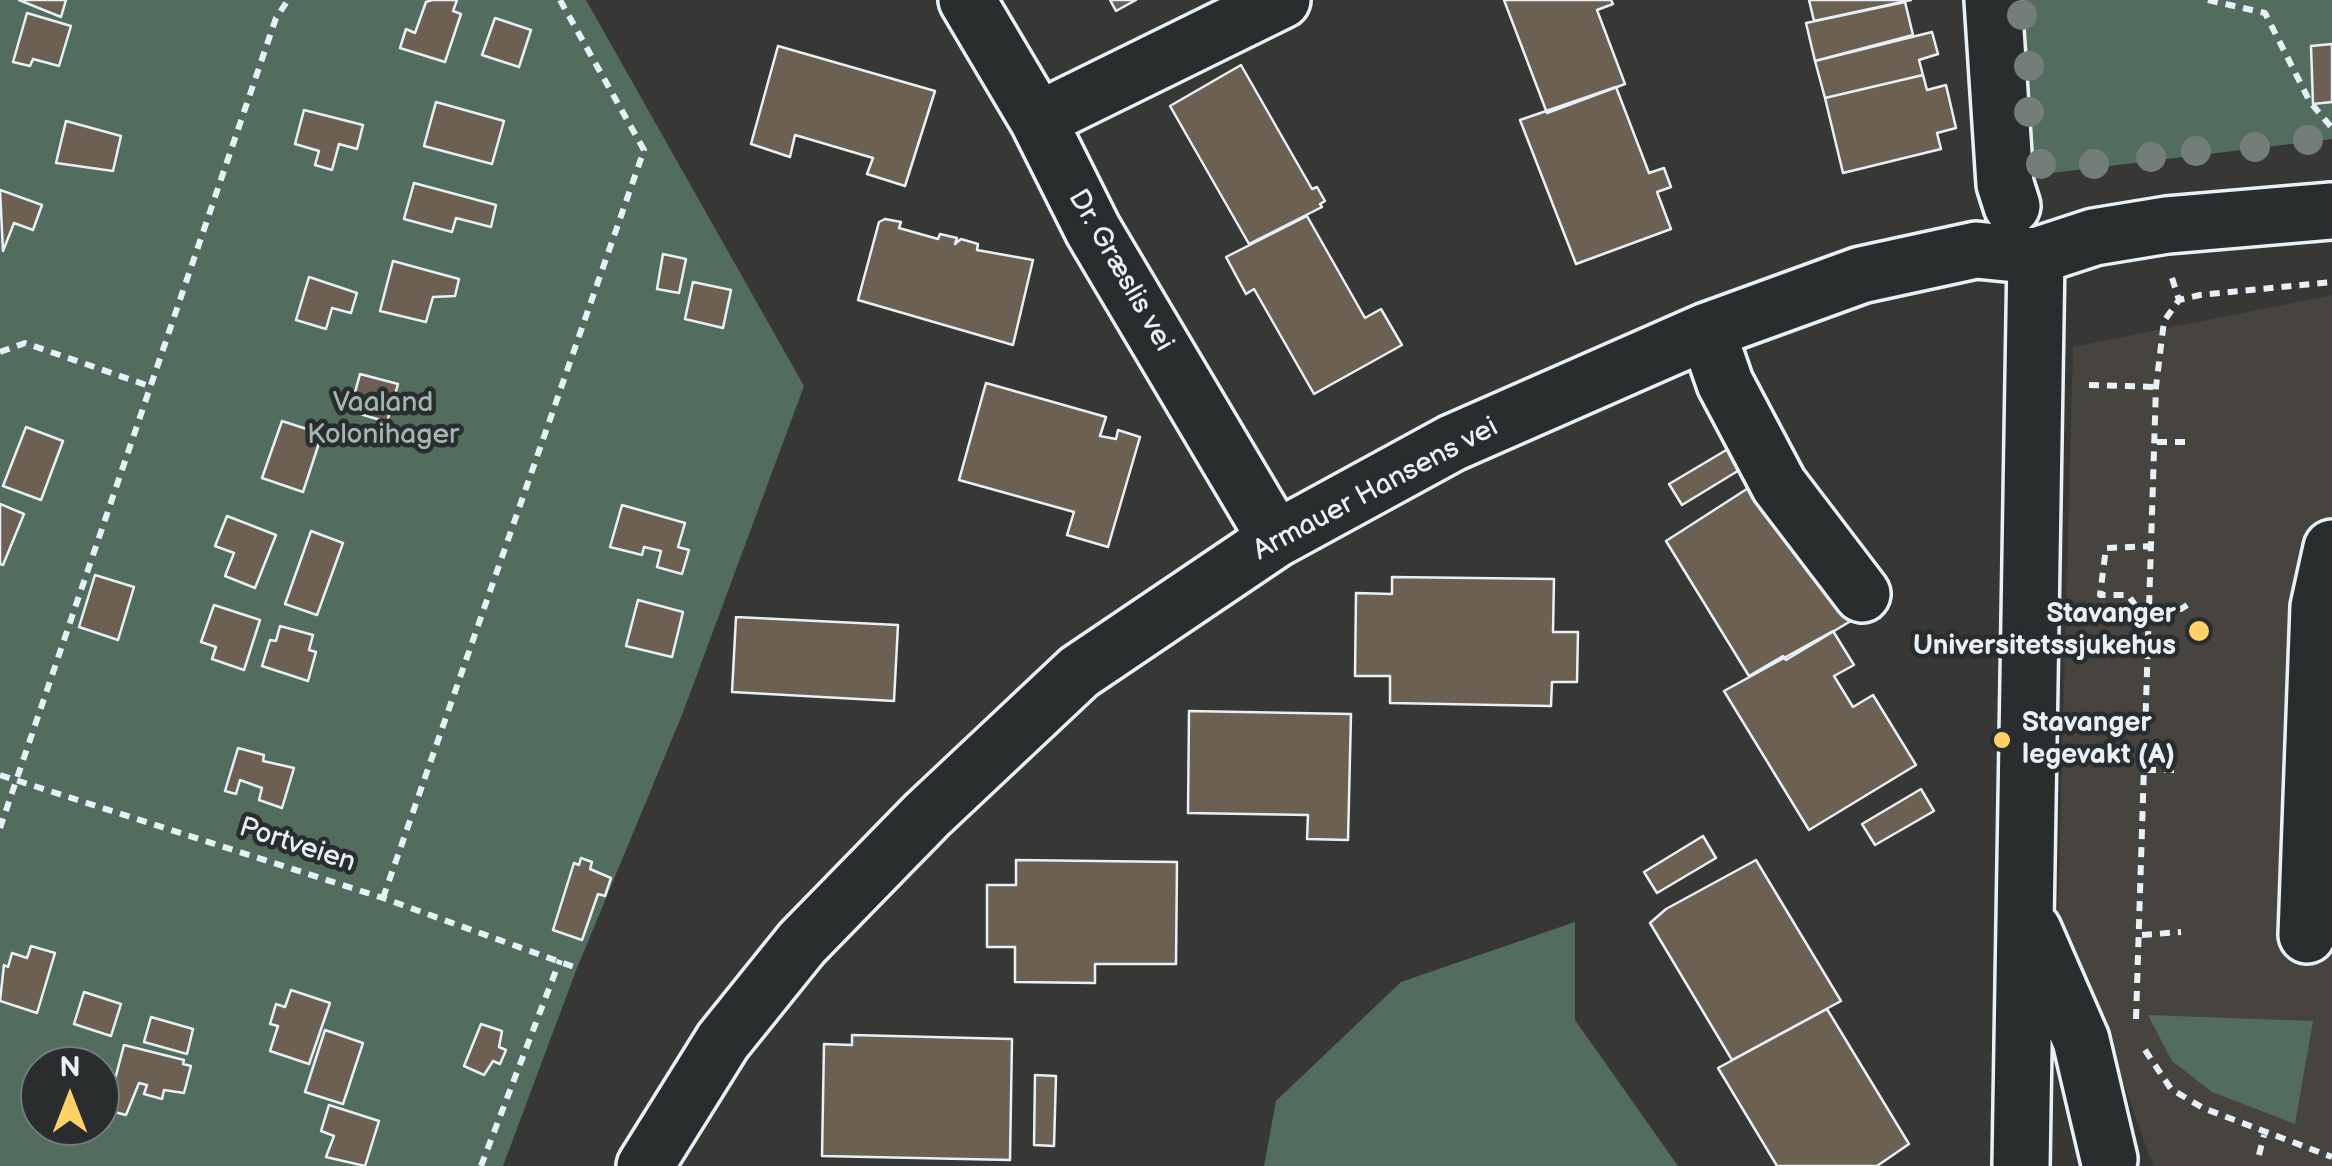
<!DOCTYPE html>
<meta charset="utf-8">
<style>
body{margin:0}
#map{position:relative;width:2332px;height:1166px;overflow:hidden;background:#373735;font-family:"Balsamiq Sans",sans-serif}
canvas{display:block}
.north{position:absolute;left:20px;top:1046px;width:100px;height:100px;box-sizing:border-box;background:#2a2d2e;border:2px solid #767b7f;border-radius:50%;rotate:0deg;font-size:28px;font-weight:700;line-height:40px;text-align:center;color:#e8f1f8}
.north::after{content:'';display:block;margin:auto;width:35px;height:45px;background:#ffd166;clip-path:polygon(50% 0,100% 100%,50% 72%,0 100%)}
</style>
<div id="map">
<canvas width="2332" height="1166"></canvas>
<div class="north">N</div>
</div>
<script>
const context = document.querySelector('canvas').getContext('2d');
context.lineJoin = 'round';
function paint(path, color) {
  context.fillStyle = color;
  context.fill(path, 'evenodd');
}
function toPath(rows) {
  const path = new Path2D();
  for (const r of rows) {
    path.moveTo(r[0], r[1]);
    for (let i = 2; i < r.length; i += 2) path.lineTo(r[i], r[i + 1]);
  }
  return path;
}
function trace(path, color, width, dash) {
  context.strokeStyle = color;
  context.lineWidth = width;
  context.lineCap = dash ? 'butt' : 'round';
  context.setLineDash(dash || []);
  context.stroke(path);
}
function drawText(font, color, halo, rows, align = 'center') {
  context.font = font + ' "Balsamiq Sans",sans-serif';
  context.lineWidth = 9;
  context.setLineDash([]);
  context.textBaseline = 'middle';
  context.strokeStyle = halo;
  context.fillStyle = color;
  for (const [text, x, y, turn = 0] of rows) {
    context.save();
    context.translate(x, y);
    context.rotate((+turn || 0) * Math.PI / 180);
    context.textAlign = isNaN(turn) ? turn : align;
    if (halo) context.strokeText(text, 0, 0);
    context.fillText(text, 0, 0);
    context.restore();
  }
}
paint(toPath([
 [2332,295,2332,1166,2153,1166,2099,1013,2058,914,2073,347]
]), '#47433e');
paint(toPath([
 [0,0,586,0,804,386,682,715,577,968,503,1166,0,1166],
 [40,1066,100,1066,100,1126,40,1126],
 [2023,0,2332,0,2332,139,2035,175],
 [1575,922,1575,1020,1678,1166,1264,1166,1276,1101,1401,982],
 [2148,1015,2313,1021,2295,1124,2212,1092,2172,1061]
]), '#526d5d');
const building = toPath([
 [19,0,66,0,61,17,19,0],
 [432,0,457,0,453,11,461,14,445,62,400,48,406,29,415,33,426,2,432,0],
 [1110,0,1136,0,1116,11,1110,0],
 [1504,0,1611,0,1613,4,1597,10,1625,84,1547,113,1504,0],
 [1809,0,1911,0,1814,21,1809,0],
 [1905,2,1913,35,1815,61,1806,23,1905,2],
 [27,13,71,26,59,66,33,59,30,66,13,62,27,13],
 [495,18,531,30,519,67,482,55,495,18],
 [1932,32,1938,54,1919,60,1923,75,1825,98,1815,61,1932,32],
 [2332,44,2332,102,2313,104,2311,46,2332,44],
 [778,46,935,91,905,186,867,174,873,158,795,135,790,157,751,144,778,46],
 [1241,65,1312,189,1317,187,1325,201,1320,204,1322,207,1249,244,1170,106,1241,65],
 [1923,75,1927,90,1946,85,1956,128,1937,133,1941,149,1843,173,1825,98,1923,75],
 [1616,87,1649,173,1664,168,1671,187,1657,192,1671,229,1576,264,1520,120,1616,87],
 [436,102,504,121,492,164,424,146,436,102],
 [304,110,363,125,357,149,339,144,332,170,315,165,319,151,295,144,304,110],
 [66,121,121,136,113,171,56,163,66,121],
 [414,183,496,205,491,227,456,218,452,232,404,219,414,183],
 [0,190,42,205,33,230,14,223,3,251,0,190],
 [1307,216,1365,318,1381,309,1402,345,1314,394,1254,289,1246,294,1226,257,1307,216],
 [885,219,901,222,899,228,938,239,940,234,957,238,955,244,961,239,978,244,977,250,1033,260,1013,345,858,300,879,222,885,219],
 [663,254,686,259,679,293,657,289,663,254],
 [393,261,459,279,455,296,433,297,426,322,380,311,393,261],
 [309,277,357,293,351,313,332,308,326,329,296,320,309,277],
 [693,282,731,290,723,328,685,319,693,282],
 [360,374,398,384,387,422,350,411,360,374],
 [986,383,1106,417,1100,436,1116,439,1118,430,1140,437,1108,547,1067,535,1074,512,959,480,986,383],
 [282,421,322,434,303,492,262,478,282,421],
 [26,427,63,441,41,500,3,486,26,427],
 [1728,449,1741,469,1682,505,1669,484,1728,449],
 [1753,485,1859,616,1786,660,1783,656,1749,676,1666,541,1753,485],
 [0,504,24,514,3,565,0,564,0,504],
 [622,505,685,523,678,547,689,550,682,574,657,567,661,551,644,547,642,555,610,547,622,505],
 [227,516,276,535,255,588,225,576,234,553,215,546,227,516],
 [311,531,343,543,317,615,285,604,311,531],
 [95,575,134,587,118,640,79,627,95,575],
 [1392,577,1554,579,1553,632,1578,632,1577,682,1552,682,1551,706,1390,703,1390,676,1355,676,1356,593,1392,594,1392,577],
 [638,600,683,612,672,657,626,646,638,600],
 [214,605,260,620,244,670,212,659,216,647,201,642,214,605],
 [736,617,898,625,894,701,732,692,736,617],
 [280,626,313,635,309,650,316,652,308,681,262,666,270,640,276,641,280,626],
 [1833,631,1854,665,1834,676,1853,707,1873,695,1916,765,1809,830,1724,691,1833,631],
 [1189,711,1351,714,1348,840,1307,839,1308,815,1188,813,1189,711],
 [238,748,264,755,263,761,294,768,282,808,259,800,262,788,240,780,236,794,225,791,238,748],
 [1921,789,1934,811,1875,845,1862,824,1921,789],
 [1703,836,1716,858,1657,893,1644,872,1703,836],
 [581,858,592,862,590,869,611,878,605,896,598,894,582,940,553,930,574,863,579,865,581,858],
 [1016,860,1177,862,1176,964,1095,964,1095,983,1015,982,1015,947,987,947,987,885,1016,885,1016,860],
 [1756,860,1841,1001,1732,1060,1650,923,1666,909,1756,860],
 [31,946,55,953,37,1013,0,1001,4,965,8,967,12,953,27,958,31,946],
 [291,990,330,1003,309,1064,270,1051,278,1026,270,1024,276,1004,285,1007,291,990],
 [84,992,121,1004,111,1036,74,1024,84,992],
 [1827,1009,1909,1144,1877,1166,1777,1166,1718,1068,1827,1009],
 [151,1017,193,1029,187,1054,144,1042,151,1017],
 [481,1024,502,1031,499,1047,506,1050,500,1064,493,1061,484,1075,464,1066,481,1024],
 [325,1030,363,1043,343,1104,305,1092,325,1030],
 [852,1035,1012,1039,1010,1160,822,1156,824,1044,852,1045,852,1035],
 [124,1045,184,1060,183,1064,191,1066,184,1093,164,1090,162,1099,144,1094,147,1085,139,1083,126,1115,107,1110,124,1045],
 [1035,1075,1056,1076,1054,1146,1034,1145,1035,1075],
 [329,1105,379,1121,365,1166,326,1157,334,1136,321,1131,329,1105]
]);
paint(building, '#6c6053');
trace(building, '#e8f1f8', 2.5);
const minor = toPath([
 [967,0,1038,120,1093,230,1276,539],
 [1993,0,2005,184,2012,206],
 [1038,120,1282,0],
 [1707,331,1725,383,1779,485,1862,594],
 [2033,930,2081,1040,2109,1159],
 [2307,935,2319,607,2332,548],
 [645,1166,723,1041,802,943,927,815,1079,672,1276,539,1452,443,1707,331,1861,275,1976,250,2036,256,2094,237,2167,225,2332,211],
 [2021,1166,2036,256]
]);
trace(minor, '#e8f1f8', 62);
trace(toPath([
 [2208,0,2265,13,2310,102,2332,128],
 [2172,278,2179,300],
 [0,352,25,343,152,387],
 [2089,385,2156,387],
 [2157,442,2192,442],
 [2153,546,2106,548,2100,595,2128,595,2138,609,2181,609,2192,602],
 [2146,770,2181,770],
 [0,775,383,898,577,968],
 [0,828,276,18,288,0],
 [383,898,644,150,560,0],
 [2142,935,2181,932],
 [2136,1019,2156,387,2164,321,2179,300,2200,295,2332,282],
 [2145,1050,2171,1089,2203,1108,2332,1157],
 [2259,1155,2264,1135],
 [481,1166,560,960]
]), '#e8f1f8', 6, [10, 8]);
trace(minor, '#2a2d2e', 55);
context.fillStyle = '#737d7a';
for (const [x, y] of [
 [2022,15],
 [2029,66],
 [2029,112],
 [2308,140],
 [2255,147],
 [2196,151],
 [2151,157],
 [2041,164],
 [2094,164]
]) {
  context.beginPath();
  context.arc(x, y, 15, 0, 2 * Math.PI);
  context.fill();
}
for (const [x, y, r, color] of [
 [2199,631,12,"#ffd166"],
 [2002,740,10,"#ffd166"]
]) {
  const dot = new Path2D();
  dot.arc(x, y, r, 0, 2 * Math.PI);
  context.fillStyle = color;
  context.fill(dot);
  trace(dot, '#2a2d2e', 4);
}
drawText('28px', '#e8f1f8', '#2a2d2e', [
 ["Dr. Græslis vei",1120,271,60],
 ["Armauer Hansens vei",1376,490,-28],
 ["Portveien",297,846,18]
]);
drawText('28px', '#a4b6b2', '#2a2d2e', [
 ["Vaaland",383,404],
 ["Kolonihager",383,436]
]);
drawText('bold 28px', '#e8f1f8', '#2a2d2e', [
 ["Stavanger",2176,615],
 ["Universitetssjukehus",2176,647],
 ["Stavanger",2022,724,"left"],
 ["legevakt (A)",2022,756,"left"]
], 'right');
</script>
